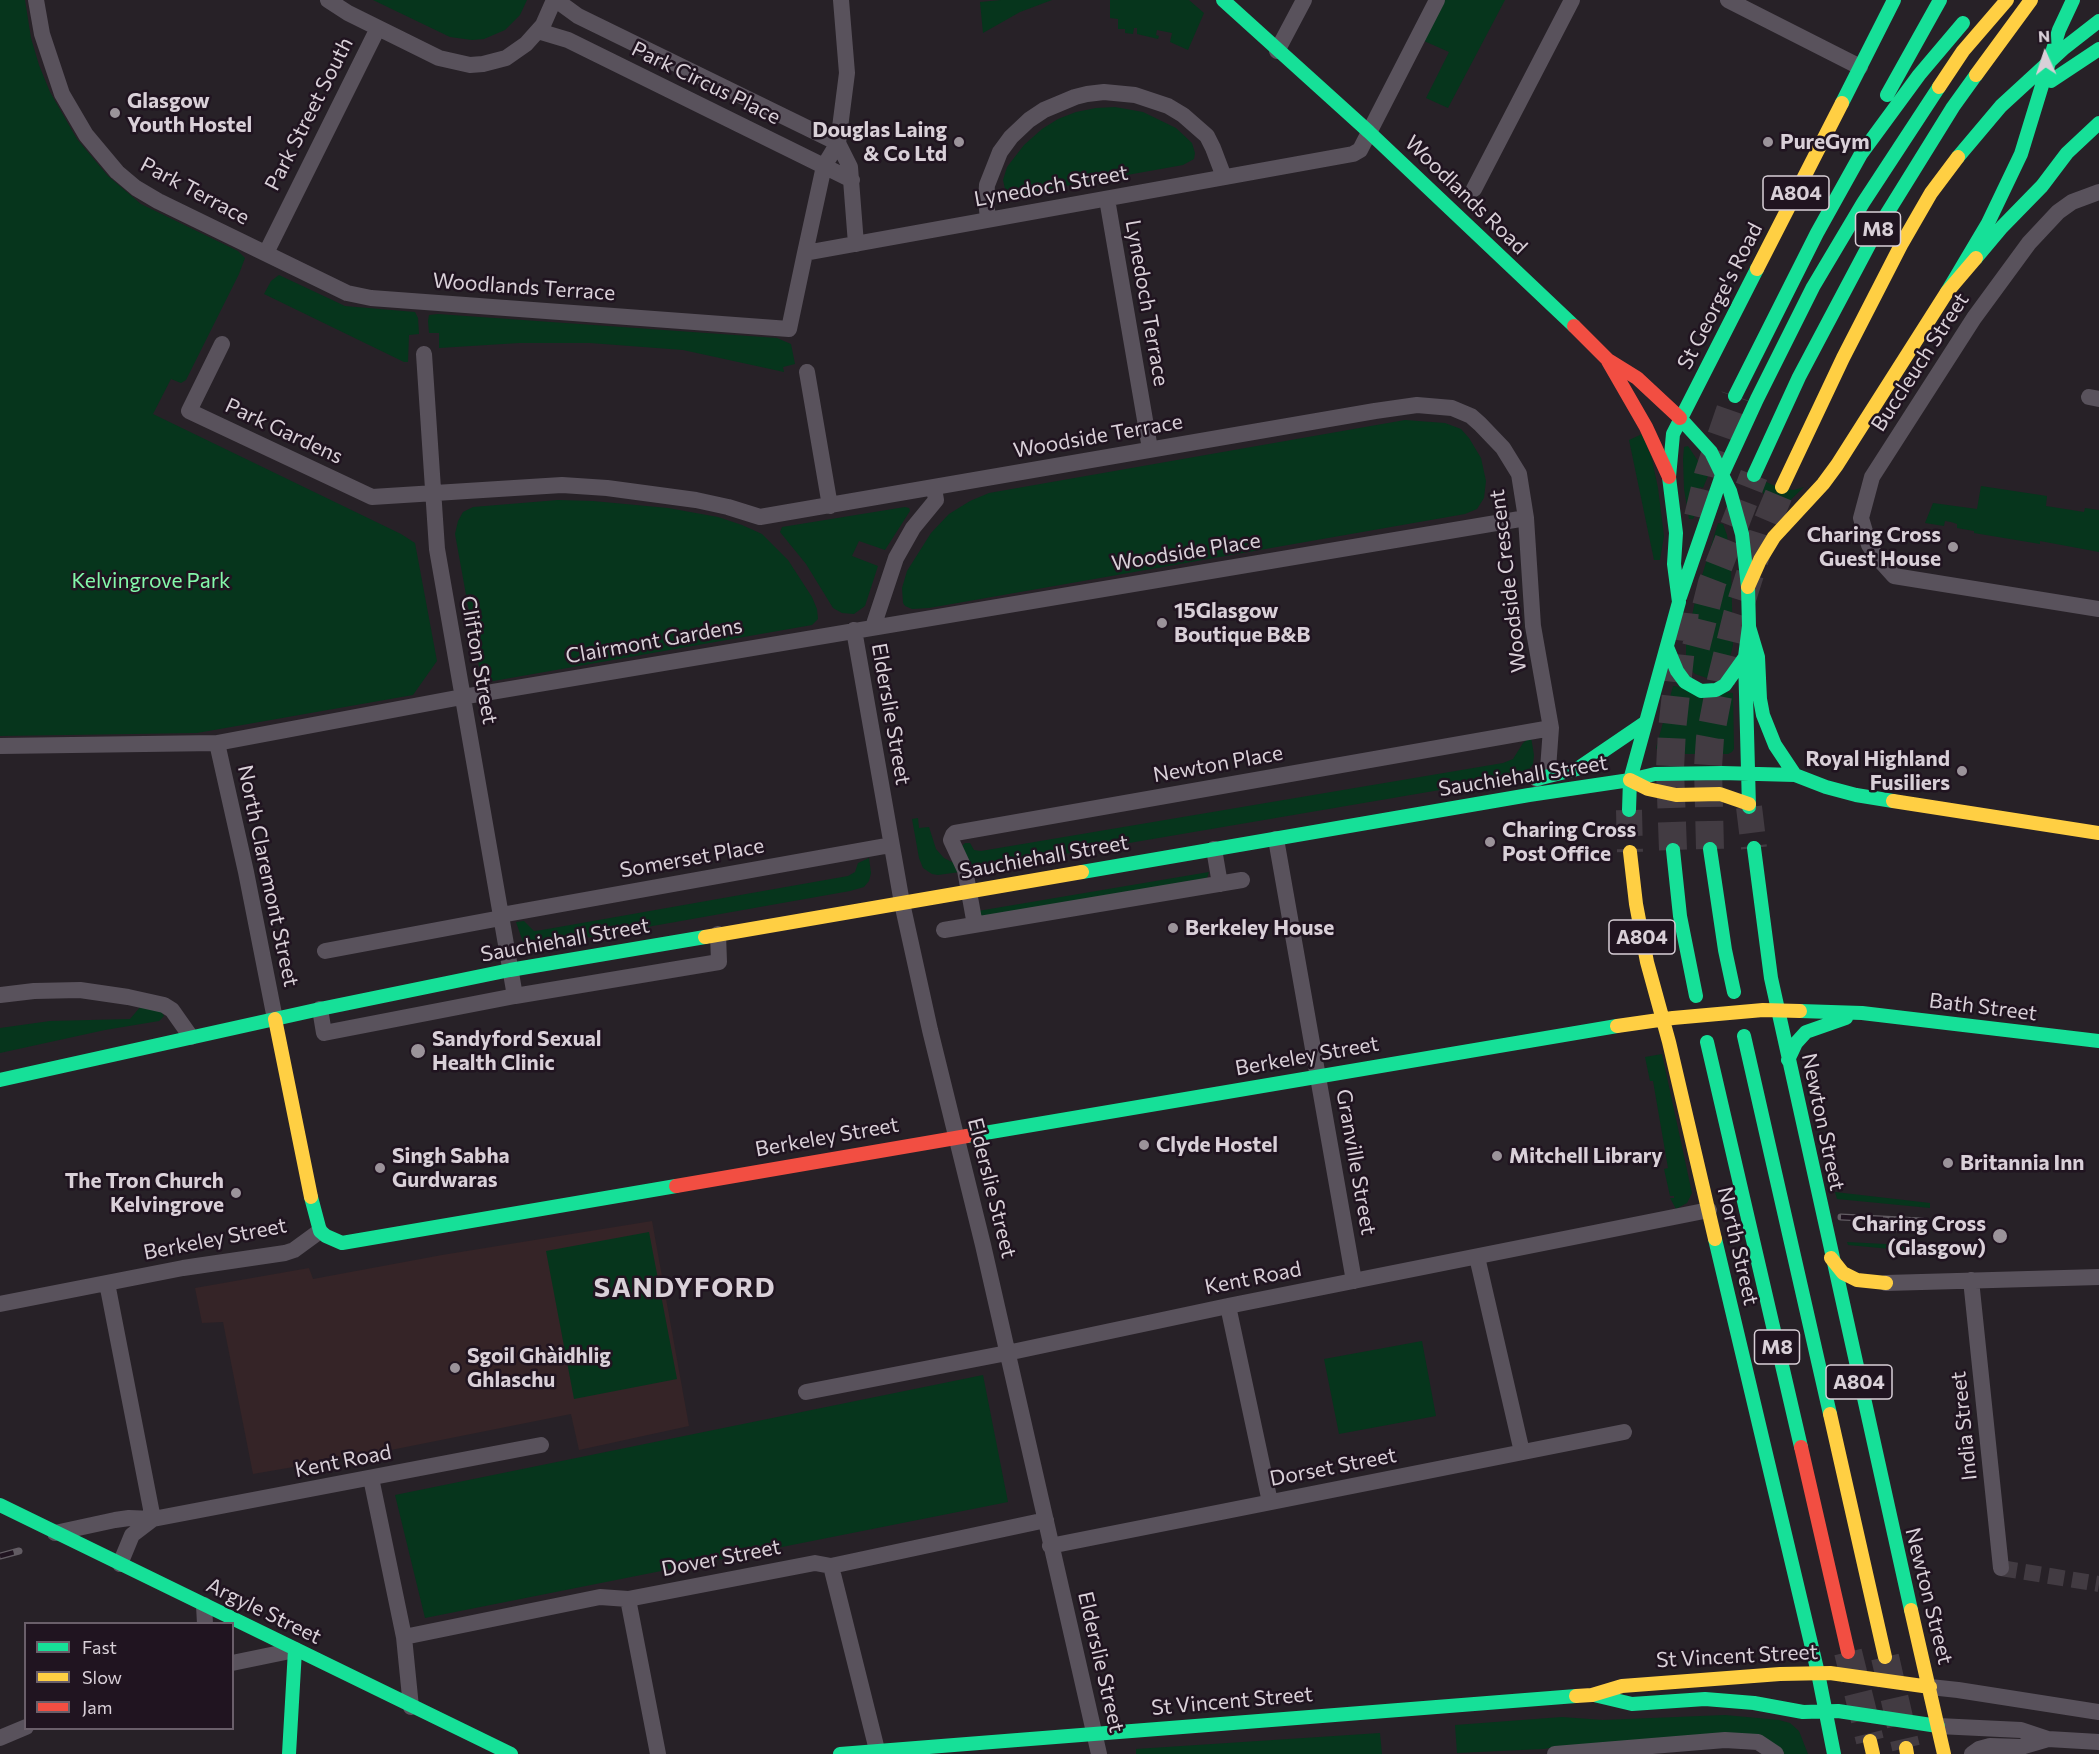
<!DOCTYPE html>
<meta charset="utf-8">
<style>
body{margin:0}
#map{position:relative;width:2099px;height:1754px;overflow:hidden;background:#272127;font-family:Commissioner,sans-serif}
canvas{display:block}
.legend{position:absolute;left:24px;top:1622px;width:210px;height:108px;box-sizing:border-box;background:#201420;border:2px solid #6a5f6a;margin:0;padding:8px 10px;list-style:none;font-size:18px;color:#d9d0d8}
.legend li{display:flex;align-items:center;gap:12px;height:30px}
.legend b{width:30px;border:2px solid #6a5f6a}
.north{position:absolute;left:2015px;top:24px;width:60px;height:60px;-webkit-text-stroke:4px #201420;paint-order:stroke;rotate:357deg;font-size:16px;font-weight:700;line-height:24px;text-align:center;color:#d9d0d8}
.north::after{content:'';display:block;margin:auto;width:21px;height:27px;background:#d9d0d8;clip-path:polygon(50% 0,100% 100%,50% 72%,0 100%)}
</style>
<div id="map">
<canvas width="2099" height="1754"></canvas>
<ul class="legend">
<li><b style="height:8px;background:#16e098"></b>Fast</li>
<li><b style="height:8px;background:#ffcf43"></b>Slow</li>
<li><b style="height:8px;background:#f24e42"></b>Jam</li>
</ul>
<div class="north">N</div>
</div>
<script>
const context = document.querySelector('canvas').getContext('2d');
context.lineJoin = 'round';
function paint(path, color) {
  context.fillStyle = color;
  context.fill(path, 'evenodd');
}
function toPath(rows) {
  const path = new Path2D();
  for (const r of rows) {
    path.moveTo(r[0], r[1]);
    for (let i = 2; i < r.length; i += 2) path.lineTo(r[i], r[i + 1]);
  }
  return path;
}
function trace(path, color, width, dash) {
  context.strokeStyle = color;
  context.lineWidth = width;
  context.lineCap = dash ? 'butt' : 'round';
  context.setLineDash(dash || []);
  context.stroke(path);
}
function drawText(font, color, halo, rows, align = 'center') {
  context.font = font + ' Commissioner,sans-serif';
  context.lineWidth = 5;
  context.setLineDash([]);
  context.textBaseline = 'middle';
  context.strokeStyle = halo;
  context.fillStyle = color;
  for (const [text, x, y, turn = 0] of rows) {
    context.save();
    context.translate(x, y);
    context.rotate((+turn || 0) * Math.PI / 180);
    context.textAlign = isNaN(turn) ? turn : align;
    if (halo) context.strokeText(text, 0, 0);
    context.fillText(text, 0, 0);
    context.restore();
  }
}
paint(toPath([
 [652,1221,689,1426,579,1450,571,1414,386,1451,253,1474,223,1322,202,1323,195,1288,309,1268,313,1279,442,1255]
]), '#352427');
paint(toPath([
 [0,0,25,0,31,38,39,65,50,92,77,139,108,176,141,204,238,251,245,258,239,274,186,380,181,383,171,379,153,414,401,534,415,543,437,661,413,695,197,733,0,736],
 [373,0,527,0,520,15,505,30,484,39,472,40,450,37],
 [1001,0,1052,0,1020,12,983,33,980,2],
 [1110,0,1189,0,1204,13,1188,50,1170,42,1172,33,1157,30,1156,35,1159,36,1158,39,1137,34,1137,28,1134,28,1133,34,1125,33,1125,29,1118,29,1118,19,1110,18],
 [1444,0,1505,0,1448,108,1426,98,1449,52,1424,41],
 [1115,107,1143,112,1176,128,1192,143,1195,153,1194,159,1183,165,1021,194,1011,193,1005,189,1003,180,1007,167,1024,145,1042,129,1058,119,1076,112,1096,108],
 [279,275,345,306,415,312,418,318,419,334,409,335,408,362,404,362,264,294,271,281],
 [438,314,777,338,791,344,795,364,783,367,784,372,683,350,590,343,519,343,439,348,439,333,429,333,428,321,429,315],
 [1405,420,1445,423,1461,429,1469,438,1481,458,1486,481,1484,498,1477,509,1465,514,929,608,912,609,905,606,903,603,902,588,907,571,931,533,949,514,970,501,989,493],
 [1642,434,1652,459,1658,488,1664,536,1660,560,1654,560,1629,440],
 [1688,446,1708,476,1703,488,1700,487,1698,494,1701,496,1697,507,1694,507,1691,514,1695,515,1693,519,1689,519,1684,489,1683,459,1684,447],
 [1758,478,1779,488,1794,490,1804,487,1775,515,1756,480],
 [1981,486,2047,496,2046,506,2084,512,2085,508,2099,510,2099,552,2040,541,2040,544,1974,533,1974,531,1957,528,1957,524,1951,522,1945,521,1944,526,1925,523,1933,503,1977,509],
 [558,500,593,501,668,508,718,517,742,525,762,534,788,560,812,597,817,609,818,619,812,625,482,683,455,534,458,521,463,512,473,507],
 [905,507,909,508,910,511,885,550,859,541,852,556,878,566,865,606,854,614,842,613,833,608,806,564,780,532,782,527],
 [1718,523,1723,524,1727,535,1731,567,1733,645,1729,662,1718,675,1707,678,1695,674,1691,670,1686,658,1686,644,1697,592],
 [1673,686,1733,693,1734,749,1732,752,1728,754,1662,754,1659,752,1656,748],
 [1531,737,1534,755,1533,764,1528,771,1516,777,971,870,962,846,965,843,970,843,974,850,981,851,1503,763,1513,759,1523,743],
 [918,818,919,828,929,827,936,849,944,858,954,863,960,872,938,875,932,874,923,868,919,858,912,819],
 [869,858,871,873,869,881,864,887,850,891,540,946,532,946,523,942,516,922,524,921,534,931,542,930,848,876,855,872,858,863],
 [1209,872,1207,878,982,917,978,911],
 [141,1006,161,1011,164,1016,159,1021,105,1030,0,1053,0,1028,50,1021,130,1019],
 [1662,1054,1692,1193,1687,1203,1676,1209,1670,1198,1674,1198,1674,1196,1670,1196,1664,1169,1668,1168,1653,1081,1650,1081,1645,1057],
 [1835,1192,1930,1203,1930,1208,1837,1199],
 [649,1232,677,1379,574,1399,546,1251],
 [1847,1242,1885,1244,1924,1249,1923,1252,1848,1245],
 [1422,1341,1436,1416,1339,1434,1324,1359],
 [983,1375,1008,1502,425,1618,395,1495],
 [1725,1715,1779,1720,1790,1723,1799,1731,1808,1754,1784,1754,1769,1742,1563,1746,1543,1749,1457,1753,1455,1725,1562,1717,1603,1720],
 [1380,1733,1382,1754,1136,1754,1136,1749]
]), '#06351c');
trace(toPath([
 [2001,1568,2099,1584]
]), '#423b42', 16, [16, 8]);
trace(toPath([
 [1749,807,1754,848],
 [1629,810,1630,852]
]), '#423b42', 26, [26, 13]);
trace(toPath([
 [1698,517,1708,475,1735,396],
 [1696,647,1712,583,1754,475],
 [1710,849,1708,767,1710,738,1721,680,1737,615,1764,530,1782,487],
 [1673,850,1670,769,1672,730,1686,602],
 [1848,1652,1870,1741],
 [1885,1657,1906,1748]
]), '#423b42', 28, [28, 14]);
trace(toPath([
 [36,0,42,34,62,94,86,135,117,172,136,188,158,201,347,293,371,298,789,329,805,253,1353,154,1360,150,1437,0],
 [328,0,348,13,439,58,470,65,483,64,506,58,526,44,543,25,554,0],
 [556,0,578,16,838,143],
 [1728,0,1860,67],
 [538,31,568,40,852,180],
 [1277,51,1304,0],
 [838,143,850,167,856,244],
 [1474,189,1572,0],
 [2099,192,2072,202,2058,212,2029,243,1974,318,1872,477,1861,518,1869,545,1876,556,1894,576,2099,609],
 [1107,199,1150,449],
 [988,219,986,200,987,185,1000,152,1011,137,1029,120,1044,110,1075,97,1087,94,1104,92,1135,95,1168,106,1183,115,1207,136,1213,148,1224,177],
 [266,253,378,28],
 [805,253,824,166,838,143,847,73,841,0],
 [222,344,189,411,372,497,530,487,562,485,607,488,696,500,728,507,760,517,1375,411,1417,405,1452,408,1471,416,1480,424,1503,448,1519,474,1526,518,1533,626,1551,728,1548,769,1537,779],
 [424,354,437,549,515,996],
 [807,372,830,506],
 [2089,397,2099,399],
 [873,627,896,558,913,528,936,500,934,488],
 [854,630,902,903,930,1030,983,1245,1099,1754],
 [217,743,246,872,275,1019],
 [0,746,217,743,462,697,1526,518],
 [1276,839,1354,1281],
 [1214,849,1220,884],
 [501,915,891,845],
 [975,925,965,870,951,840,953,835,955,833,1551,728],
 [944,930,1242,880],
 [325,951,501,918],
 [0,995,34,991,80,990,128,997,164,1005,172,1010,191,1037],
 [320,1009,324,1033,515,996,719,962,718,934],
 [1477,1257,1522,1452],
 [1971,1280,2001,1568],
 [107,1283,153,1519],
 [1886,1283,2099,1277],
 [0,1304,183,1268,285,1253,294,1250,320,1231],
 [1228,1306,1270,1502],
 [806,1392,1007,1353,1228,1306,1709,1210],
 [371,1478,404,1637,411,1707],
 [55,1533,115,1520,129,1518,153,1519,541,1445],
 [1050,1546,1624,1432],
 [120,1564,132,1535,153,1519],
 [831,1566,878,1754],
 [628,1599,658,1754],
 [204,1605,205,1624],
 [404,1637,600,1597,628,1599,815,1563,831,1566,1046,1520],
 [232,1663,295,1650],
 [1930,1687,1958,1690,2099,1712],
 [1938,1726,2021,1730,2048,1739,2099,1742],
 [0,1738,26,1727],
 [1555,1754,1725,1740,1758,1742,1776,1754],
 [1972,1754,1979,1749,1990,1746,2021,1747,2048,1739]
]), '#59525c', 16);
trace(toPath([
 [1223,0,1369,132,1574,326],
 [2051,81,2099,49],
 [1887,95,1940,0],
 [1842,103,1894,0],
 [1958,157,2001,106,2063,49,2099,21],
 [1976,258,2002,227,2042,186,2067,153,2099,123],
 [1947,292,1988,223,2021,154,2059,30,2073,0],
 [1735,396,1817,233,1861,154,1919,75,1963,23],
 [1680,418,1711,452,1730,491,1742,534,1748,587,1749,626,1745,657,1749,807],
 [1722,475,1757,399,1813,287,1863,203,1939,87],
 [1754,475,1799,377,1878,228,1953,107,1976,75],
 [1680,597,1722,475],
 [1749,627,1758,657,1760,699,1763,715,1775,745,1795,775],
 [1667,647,1677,671,1685,682,1701,691,1716,690,1725,685,1745,657],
 [1537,779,1577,769,1646,722],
 [1629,810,1630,780,1679,602,1674,564,1676,533,1669,477,1673,434,1757,269],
 [1754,848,1771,978,1911,1610],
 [1710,849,1725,950,1734,992],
 [1673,850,1680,916,1696,996],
 [1082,872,1529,795,1630,780,1655,774,1722,773,1795,775,1826,787,1856,795,1893,801],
 [1800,1011,1862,1013,2099,1041],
 [1744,1036,1830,1414],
 [1707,1042,1801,1447],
 [1788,1060,1796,1043,1806,1032,1846,1018],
 [0,1080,320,1009,510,970,705,937],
 [967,1136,1617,1026],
 [311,1197,320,1231,326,1236,342,1243,676,1186],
 [1715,1239,1818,1673,1834,1754],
 [0,1505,511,1754],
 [1594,1695,1632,1704,1705,1699,1754,1703,1803,1712,1838,1711,1938,1726],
 [289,1754,295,1650],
 [840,1754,1576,1696]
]), '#16e098', 14);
trace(toPath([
 [1976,75,2031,0],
 [1939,87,1963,51,2007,0],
 [1757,269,1842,103],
 [1782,487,1843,358,1901,245,1931,193,1958,157],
 [1748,587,1760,560,1774,537,1823,484,1837,465,1947,292,1976,258],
 [1630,780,1648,789,1676,795,1720,794,1749,804],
 [1893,801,2099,833],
 [1630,852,1636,904,1647,962,1669,1042,1715,1239],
 [705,937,1082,872],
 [275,1019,311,1197],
 [1617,1026,1673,1018,1763,1010,1800,1011],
 [1831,1258,1843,1273,1857,1280,1886,1283],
 [1830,1414,1885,1657],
 [1911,1610,1944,1754],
 [1576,1696,1592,1695,1622,1686,1780,1674,1830,1673,1930,1687],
 [1870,1741,1873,1754],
 [1906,1748,1907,1754]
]), '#ffcf43', 14);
trace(toPath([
 [1574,326,1608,360,1637,378,1680,418],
 [1608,361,1646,427,1669,477],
 [676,1186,967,1136],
 [1801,1447,1848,1652]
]), '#f24e42', 14);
const rail = toPath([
 [1841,1217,1922,1221],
 [1890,1227,1920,1230],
 [0,1556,19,1551]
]);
trace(rail, '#625c63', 7);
trace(rail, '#201420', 4.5, [14]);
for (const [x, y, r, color] of [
 [115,113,6,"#9b939a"],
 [959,142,6,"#9b939a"],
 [1768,142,6,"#9b939a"],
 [1953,547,6,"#9b939a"],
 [1162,623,6,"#9b939a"],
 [1962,771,6,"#9b939a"],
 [1490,842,6,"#9b939a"],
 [1173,928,6,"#9b939a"],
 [418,1051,8,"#9b939a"],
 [1144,1145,6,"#9b939a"],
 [1497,1156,6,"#9b939a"],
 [1948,1163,6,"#9b939a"],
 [380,1168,6,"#9b939a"],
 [236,1193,6,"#9b939a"],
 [2000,1236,8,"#9b939a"],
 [455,1368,6,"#9b939a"]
]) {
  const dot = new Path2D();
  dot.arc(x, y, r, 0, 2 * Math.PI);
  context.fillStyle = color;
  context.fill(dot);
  trace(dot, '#201420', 2);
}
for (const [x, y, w] of [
 [1796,193,66],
 [1878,229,45],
 [1642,937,66],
 [1777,1347,45],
 [1859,1382,66]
]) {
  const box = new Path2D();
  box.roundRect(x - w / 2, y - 17, w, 34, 4.5);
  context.fillStyle = '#201420';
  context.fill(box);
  trace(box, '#d9d0d8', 1.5);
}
drawText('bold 20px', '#d9d0d8', null, [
 ["A804",1796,193],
 ["M8",1878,229],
 ["A804",1642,937],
 ["M8",1777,1347],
 ["A804",1859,1382]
]);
drawText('21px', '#d9d0d8', '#201420', [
 ["Park Circus Place",706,83,26],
 ["Park Street South",309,114,-63],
 ["Lynedoch Street",1051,186,-10],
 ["Park Terrace",195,191,28],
 ["Woodlands Road",1466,195,44],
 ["Woodlands Terrace",524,287,4],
 ["St George's Road",1720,296,-63],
 ["Lynedoch Terrace",1147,303,80],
 ["Buccleuch Street",1920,362,-57],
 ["Park Gardens",284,431,25],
 ["Woodside Terrace",1098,436,-10],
 ["Woodside Place",1186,552,-9],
 ["Woodside Crescent",1508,581,-97],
 ["Clairmont Gardens",654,641,-10],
 ["Clifton Street",479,660,80],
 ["Elderslie Street",891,714,80],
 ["Newton Place",1218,764,-10],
 ["Sauchiehall Street",1523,776,-9],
 ["Sauchiehall Street",1044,857,-10],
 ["Somerset Place",692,858,-10],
 ["North Claremont Street",268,876,78],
 ["Sauchiehall Street",565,940,-10],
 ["Bath Street",1983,1007,7],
 ["Berkeley Street",1307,1056,-10],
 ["Newton Street",1823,1122,78],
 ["Berkeley Street",827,1137,-10],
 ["Granville Street",1356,1162,80],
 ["Elderslie Street",992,1188,76],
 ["Berkeley Street",215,1239,-11],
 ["North Street",1738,1246,77],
 ["Kent Road",1253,1278,-11],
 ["India Street",1964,1426,-96],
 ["Kent Road",343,1461,-11],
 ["Dorset Street",1333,1467,-11],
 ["Dover Street",721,1558,-11],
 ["Newton Street",1929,1596,76],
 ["Argyle Street",264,1611,26],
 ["St Vincent Street",1737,1656,-3],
 ["Elderslie Street",1101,1662,77],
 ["St Vincent Street",1232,1701,-5]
]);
drawText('bold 21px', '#d9d0d8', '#201420', [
 ["Glasgow",127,101],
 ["Youth Hostel",127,125],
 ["Douglas Laing",947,130,"right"],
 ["& Co Ltd",947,154,"right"],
 ["PureGym",1780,142],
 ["Charing Cross",1941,535,"right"],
 ["Guest House",1941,559,"right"],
 ["15Glasgow",1174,611],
 ["Boutique B&B",1174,635],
 ["Royal Highland",1950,759,"right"],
 ["Fusiliers",1950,783,"right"],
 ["Charing Cross",1502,830],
 ["Post Office",1502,854],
 ["Berkeley House",1185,928],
 ["Sandyford Sexual",432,1039],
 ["Health Clinic",432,1063],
 ["Clyde Hostel",1156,1145],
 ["Singh Sabha",392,1156],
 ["Gurdwaras",392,1180],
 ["Mitchell Library",1509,1156],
 ["Britannia Inn",1960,1163],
 ["The Tron Church",224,1181,"right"],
 ["Kelvingrove",224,1205,"right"],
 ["Charing Cross",1986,1224,"right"],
 ["(Glasgow)",1986,1248,"right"],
 ["Sgoil Ghàidhlig",467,1356],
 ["Ghlaschu",467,1380]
], 'left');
drawText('21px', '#83f8aa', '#201420', [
 ["Kelvingrove Park",151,581]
]);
context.letterSpacing = '1.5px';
drawText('bold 27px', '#d9d0d8', '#201420', [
 ["SANDYFORD",685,1288]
]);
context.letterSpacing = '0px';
</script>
